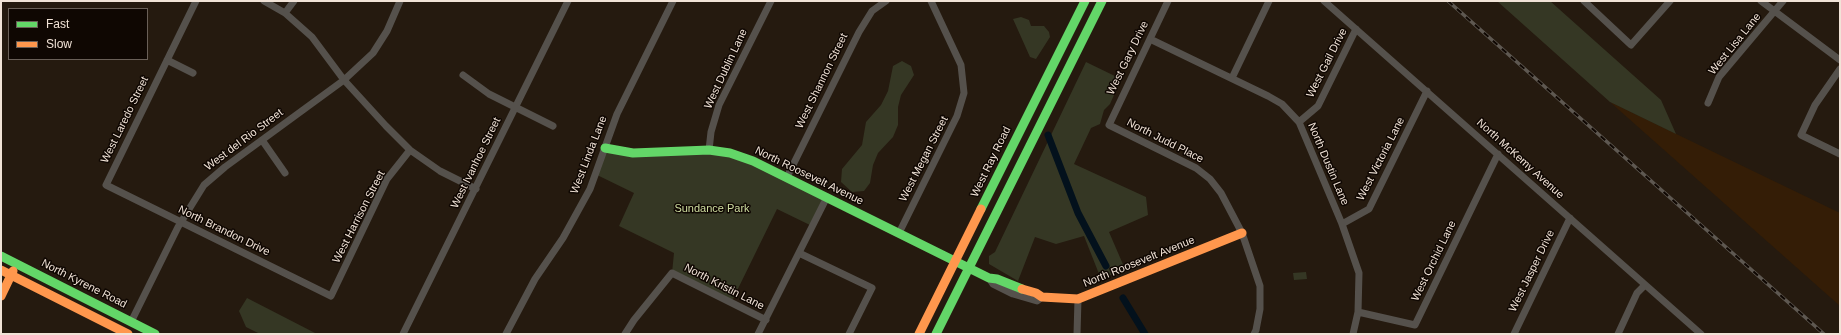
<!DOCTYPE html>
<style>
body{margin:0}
#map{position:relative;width:1841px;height:335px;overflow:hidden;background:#251a0f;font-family:Arial,sans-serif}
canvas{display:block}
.frame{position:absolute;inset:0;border:2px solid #f1e3d7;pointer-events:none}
.legend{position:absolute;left:8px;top:8px;width:140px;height:52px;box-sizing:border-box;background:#0f0702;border:1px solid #695f57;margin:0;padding:5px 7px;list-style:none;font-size:12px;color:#f1e3d7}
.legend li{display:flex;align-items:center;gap:8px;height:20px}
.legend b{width:20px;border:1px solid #695f57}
</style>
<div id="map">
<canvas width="1841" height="335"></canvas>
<div class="frame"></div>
<ul class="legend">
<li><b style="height:5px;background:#63d668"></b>Fast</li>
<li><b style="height:5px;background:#ff974d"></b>Slow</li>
</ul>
</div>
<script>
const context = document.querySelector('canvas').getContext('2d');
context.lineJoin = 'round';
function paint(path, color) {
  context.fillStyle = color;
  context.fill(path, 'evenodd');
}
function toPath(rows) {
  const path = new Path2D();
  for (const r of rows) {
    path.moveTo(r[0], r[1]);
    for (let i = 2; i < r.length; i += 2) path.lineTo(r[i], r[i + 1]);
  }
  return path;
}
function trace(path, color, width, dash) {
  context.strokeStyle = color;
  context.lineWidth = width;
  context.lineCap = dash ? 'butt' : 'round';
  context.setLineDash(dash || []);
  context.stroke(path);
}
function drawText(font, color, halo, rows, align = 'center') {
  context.font = font + ' Arial,sans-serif';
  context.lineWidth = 3;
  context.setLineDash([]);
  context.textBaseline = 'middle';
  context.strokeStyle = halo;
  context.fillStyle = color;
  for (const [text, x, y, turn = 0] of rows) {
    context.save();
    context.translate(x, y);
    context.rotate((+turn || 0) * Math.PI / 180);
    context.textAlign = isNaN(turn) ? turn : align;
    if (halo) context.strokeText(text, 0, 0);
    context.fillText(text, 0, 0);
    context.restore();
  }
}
paint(toPath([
 [1610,102,1840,213,1840,306]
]), '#341d06');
paint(toPath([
 [1497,1,1550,1,1661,100,1676,134,1610,102],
 [1021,17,1029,20,1031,26,1044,26,1049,32,1050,37,1036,59,1030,57,1013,19],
 [902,61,911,66,914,75,901,95,898,107,898,125,893,137,878,153,873,165,870,183,864,191,852,192,841,182,842,169,862,145,866,122,881,105,888,91,893,66],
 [1086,62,1121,79,1110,104,1104,110,1100,124,1091,128,1074,164,1146,197,1148,215,1109,232,1125,269,1101,279,1084,236,1056,244,1035,237,1018,281,989,264,989,256,995,252],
 [605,148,730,153,827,197,812,226,777,209,731,303,672,273,674,253,619,226,634,193,595,174],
 [1306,272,1307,279,1294,280,1293,273],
 [247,298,317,334,260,334,246,327,239,311]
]), '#353724');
trace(toPath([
 [1048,135,1078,213,1106,266],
 [1123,298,1145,334]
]), '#03111c', 7);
trace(toPath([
 [196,1,106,185,331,296,387,179,410,150],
 [264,1,285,13,312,37,344,80,386,126,410,150,440,171,476,189],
 [1168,1,1109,125,1196,168,1210,179,1221,193,1242,233,1260,286,1260,309,1256,330,1254,334],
 [1324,1,1701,334],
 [1584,1,1631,45,1670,1],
 [1761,1,1840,60],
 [285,13,294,1],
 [1150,39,1268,96,1282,104,1299,122,1342,224,1359,273,1358,312,1353,334],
 [167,60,193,73],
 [1840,69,1815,105,1801,135,1840,154],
 [463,75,489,94,553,126],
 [1232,78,1269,1],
 [1708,103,1719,77,1783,1],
 [1299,122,1318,106,1356,29],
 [262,140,285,173],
 [709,150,711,132,719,105,771,1],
 [787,177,859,32,872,11,886,1],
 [1342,224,1369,209,1427,91],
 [899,233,957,116,964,93,961,65,931,1],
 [799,253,872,288,849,334],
 [989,278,993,284,1013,294,1037,301,1042,297],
 [1358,312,1415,325,1498,154],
 [131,322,178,227,204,185,225,167,344,80,373,53,387,31,400,1],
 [403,334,568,1],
 [506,334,535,279,563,238,590,189,617,114,673,1],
 [625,334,634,320,672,273,766,320],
 [758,334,827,197],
 [1077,334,1078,299],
 [1514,334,1570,218],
 [1618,334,1637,293,1645,285]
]), '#55514c', 7);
trace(toPath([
 [605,148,633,153,709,150,730,153,753,161,989,278,997,279,1022,289],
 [981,209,1085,1],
 [1,256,155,334],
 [936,334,1102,1]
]), '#63d668', 9);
trace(toPath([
 [1,270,128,334],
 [1022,289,1036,293,1042,297,1078,299,1242,233],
 [1,296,13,271],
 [919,334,981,209]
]), '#ff974d', 9);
const rail = toPath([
 [1448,1,1824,334]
]);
trace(rail, '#5e5851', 3.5);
trace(rail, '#0f0702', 2, [6]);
drawText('11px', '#f1e3d7', '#0f0702', [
 ["West Lisa Lane",1735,44,-51],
 ["West Gary Drive",1128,58,-64],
 ["West Gail Drive",1327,63,-63],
 ["West Dublin Lane",726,69,-65],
 ["West Shannon Street",822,81,-64],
 ["West Laredo Street",125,120,-64],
 ["West del Rio Street",244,140,-37],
 ["North Judd Place",1165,141,27],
 ["West Linda Lane",589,155,-69],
 ["West Megan Street",924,159,-63],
 ["West Victoria Lane",1381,159,-63],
 ["North McKemy Avenue",1520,159,42],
 ["West Ray Road",991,162,-64],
 ["West Ivanhoe Street",476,163,-64],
 ["North Dustin Lane",1328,164,67],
 ["North Roosevelt Avenue",809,176,26],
 ["West Harrison Street",359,217,-63],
 ["North Brandon Drive",224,231,26],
 ["West Orchid Lane",1434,261,-64],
 ["North Roosevelt Avenue",1139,262,-22],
 ["West Jasper Drive",1532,271,-64],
 ["North Kyrene Road",84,284,27],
 ["North Kristin Lane",724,287,27]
]);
drawText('11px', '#cfdea1', '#0f0702', [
 ["Sundance Park",712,209]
]);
</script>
